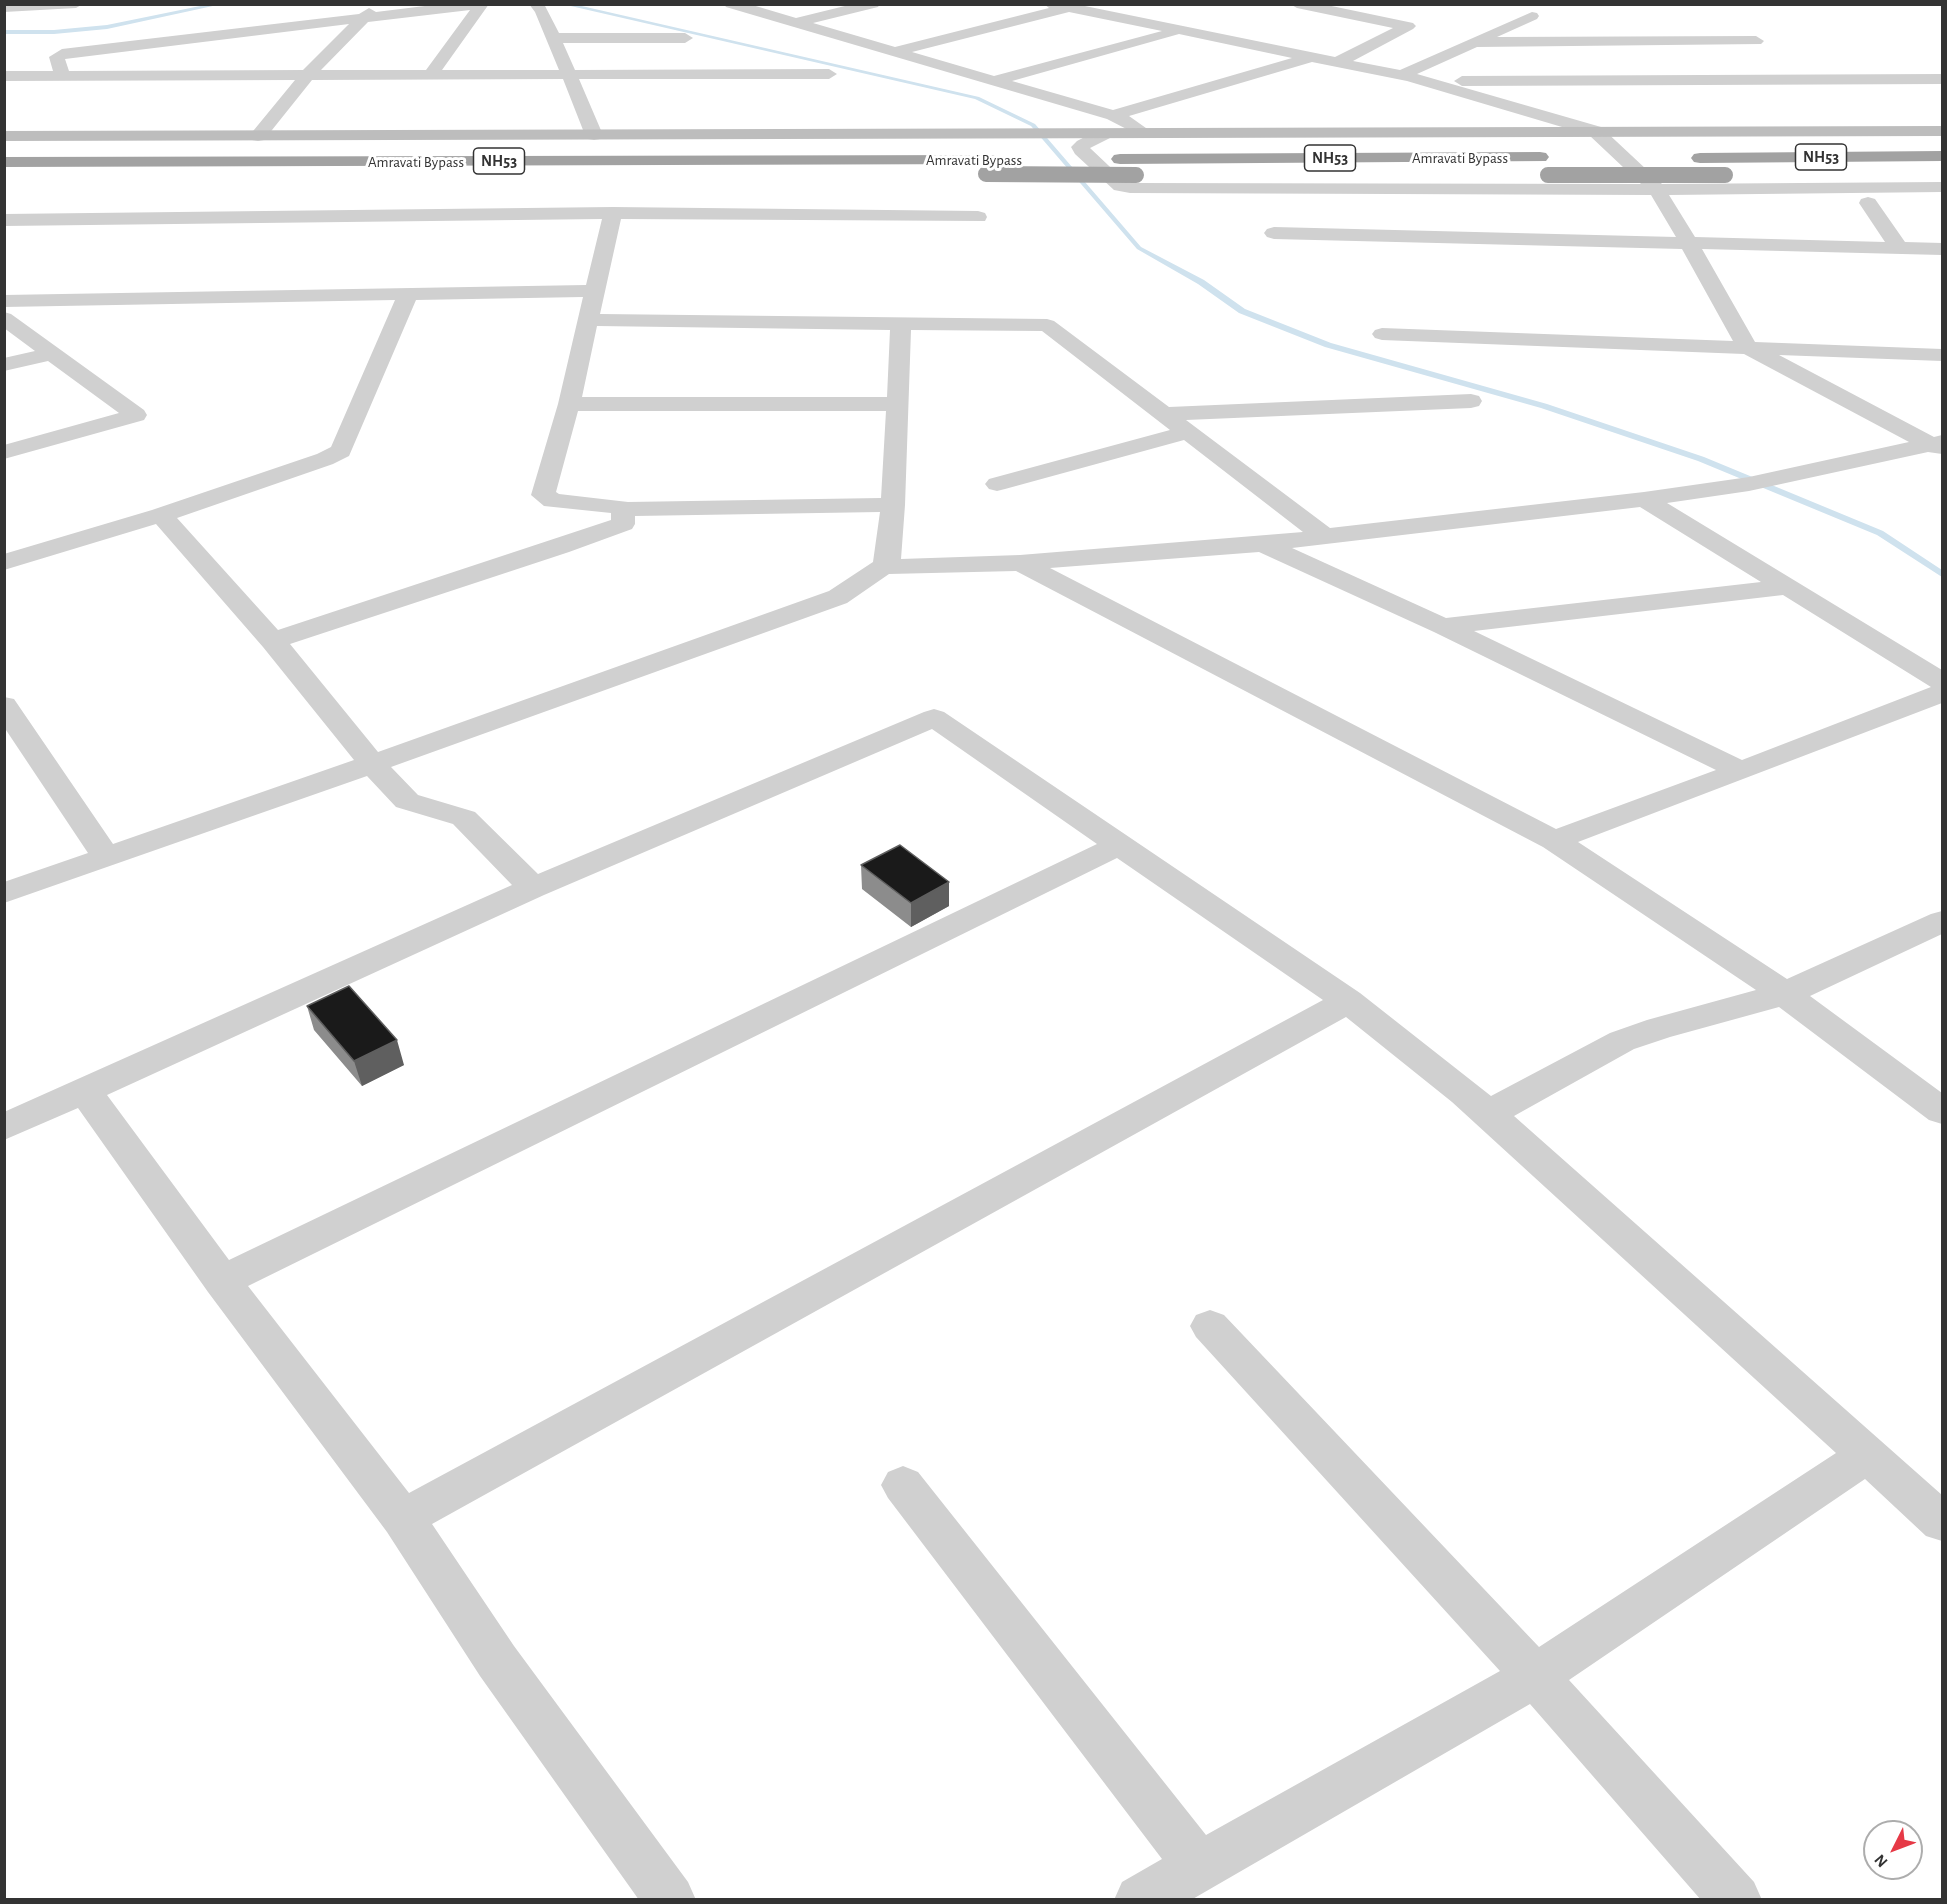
<!DOCTYPE html>
<style>
body{margin:0}
#map{position:relative;width:1947px;height:1904px;overflow:hidden;background:#fff;font-family:"Alegreya Sans",sans-serif}
canvas{display:block}
.frame{position:absolute;inset:0;border:6px solid #333;pointer-events:none}
.north{position:absolute;left:1863px;top:1820px;width:60px;height:60px;box-sizing:border-box;background:#fff;border:2px solid #adadad;border-radius:50%;rotate:228deg;font-size:16px;font-weight:700;line-height:24px;text-align:center;color:#333}
.north::after{content:'';display:block;margin:auto;width:21px;height:27px;background:#e63946;clip-path:polygon(50% 0,100% 100%,50% 72%,0 100%)}
</style>
<div id="map">
<canvas width="1947" height="1904"></canvas>
<div class="frame"></div>
<div class="north">N</div>
</div>
<script>
const context = document.querySelector('canvas').getContext('2d');
context.lineJoin = 'round';
function toPath(rows) {
  const path = new Path2D();
  for (const r of rows) {
    path.moveTo(r[0], r[1]);
    for (let i = 2; i < r.length; i += 2) path.lineTo(r[i], r[i + 1]);
  }
  return path;
}
function paint(path, color) {
  context.fillStyle = color;
  context.fill(path, 'evenodd');
}
function trace(path, color, width, dash) {
  context.strokeStyle = color;
  context.lineWidth = width;
  context.lineCap = dash ? 'butt' : 'round';
  context.setLineDash(dash || []);
  context.stroke(path);
}
function drawText(font, color, halo, rows, align = 'center') {
  context.font = font + ' "Alegreya Sans",sans-serif';
  context.lineWidth = 6;
  context.setLineDash([]);
  context.textBaseline = 'middle';
  context.strokeStyle = halo;
  context.fillStyle = color;
  for (const [text, x, y, turn = 0] of rows) {
    context.save();
    context.translate(x, y);
    context.rotate((+turn || 0) * Math.PI / 180);
    context.textAlign = isNaN(turn) ? turn : align;
    if (halo) context.strokeText(text, 0, 0);
    context.fillText(text, 0, 0);
    context.restore();
  }
}
paint(toPath([
 [210,4,222,4,107,29,54,34,4,34,4,30,54,30,107,25,210,4],
 [562,4,573,4,979,97,1035,124,1141,247,1204,280,1245,309,1331,343,1547,404,1704,457,1883,531,1942,570,1942,577,1877,535,1698,461,1541,408,1325,347,1239,313,1198,284,1137,249,1031,126,975,99,562,4]
]), '#cfe2ee');
paint(toPath([
 [4,4,83,4,76,8,4,12,4,4],
 [441,4,489,4,442,70,559,70,535,12,529,4,544,4,559,33,685,33,693,38,685,43,563,43,575,70,829,69,837,74,829,79,579,79,603,135,600,139,594,140,588,139,585,135,563,79,312,80,264,140,258,141,252,140,249,136,295,80,4,81,4,71,53,71,49,57,62,49,359,14,369,8,376,12,441,4],
 [470,10,426,70,321,70,368,22,470,10],
 [349,24,303,70,69,71,65,59,349,24],
 [724,4,749,4,796,18,853,4,880,4,878,7,813,23,895,47,1049,8,1044,4,1075,4,1335,57,1393,28,1297,8,1290,4,1322,4,1413,23,1416,26,1413,29,1353,61,1400,70,1532,12,1537,13,1539,16,1537,19,1497,37,1756,36,1764,41,1761,44,1477,47,1417,74,1601,127,1662,184,1942,182,1942,192,1669,195,1695,237,1885,242,1859,203,1861,199,1868,197,1875,199,1905,242,1942,243,1942,255,1702,249,1755,342,1942,349,1942,361,1779,355,1934,437,1942,435,1942,454,1928,452,1749,491,1667,503,1942,670,1942,703,1578,842,1787,979,1931,914,1942,911,1942,934,1810,996,1942,1093,1942,1124,1929,1120,1779,1007,1670,1037,1634,1049,1514,1116,1942,1495,1942,1541,1926,1536,1865,1479,1569,1680,1754,1882,1762,1900,1701,1900,1530,1704,1191,1900,1114,1900,1122,1882,1162,1859,888,1498,881,1485,888,1472,903,1466,918,1472,1206,1835,1500,1671,1196,1337,1190,1326,1196,1315,1210,1310,1224,1315,1539,1647,1836,1453,1452,1102,1346,1017,432,1524,514,1646,688,1882,696,1900,639,1900,480,1676,387,1532,208,1292,78,1108,4,1140,4,1112,512,885,453,824,396,807,367,776,4,903,4,882,88,853,4,727,4,697,14,699,113,844,354,760,263,647,156,524,4,570,4,554,152,510,317,454,331,447,395,300,4,307,4,295,586,285,602,219,4,226,4,214,613,207,978,211,985,213,987,217,985,221,621,219,600,314,1047,319,1054,321,1169,407,1471,394,1479,396,1482,401,1479,406,1471,408,1186,420,1330,528,1644,492,1749,477,1909,442,1744,354,1382,340,1375,338,1372,334,1375,330,1382,328,1733,341,1682,249,1274,239,1267,237,1264,233,1267,229,1274,227,1676,237,1651,195,1130,193,1114,190,1075,154,1071,147,1077,141,1100,129,1112,129,1115,133,1112,137,1090,148,1126,182,1130,183,1641,184,1589,135,1407,81,1312,62,1129,116,1153,133,1150,137,1144,138,1107,119,726,7,724,4],
 [1069,12,1162,31,994,76,912,52,1069,12],
 [1179,34,1292,58,1113,110,1012,81,1179,34],
 [583,297,558,404,531,495,544,506,611,513,611,520,278,630,177,518,333,464,349,456,416,300,583,297],
 [597,326,890,330,887,397,582,397,597,326],
 [911,330,1042,331,1170,430,989,479,985,484,989,489,997,491,1005,489,1184,440,1303,532,1020,555,901,559,905,505,911,330],
 [578,411,886,411,881,498,628,502,559,494,556,492,578,411],
 [1640,507,1761,582,1446,618,1292,548,1640,507],
 [880,512,873,562,829,591,378,752,290,644,569,552,632,529,635,524,635,516,880,512],
 [1259,552,1434,632,1716,770,1556,829,1050,568,1259,552],
 [1016,571,1543,847,1756,990,1647,1020,1610,1033,1491,1096,1360,993,944,712,934,709,924,712,538,874,475,812,418,795,391,767,847,603,889,574,1016,571],
 [1783,595,1931,687,1742,760,1474,631,1783,595],
 [932,729,1097,844,229,1260,107,1095,544,895,932,729],
 [1117,858,1323,1000,409,1493,248,1286,1117,858],
 [1942,74,1942,84,1462,86,1454,81,1462,76,1942,74],
 [4,312,11,314,144,410,147,415,144,420,4,459,4,445,119,413,48,361,4,371,4,358,35,351,4,328,4,312]
]), '#d0d0d0');
paint(toPath([
 [1942,126,1942,136,4,141,4,131,1942,126]
]), '#bdbdbd');
paint(toPath([
 [1942,151,1942,161,1700,163,1694,162,1691,158,1694,154,1700,153,1942,151],
 [1540,152,1546,153,1549,157,1546,161,1120,164,1114,163,1111,159,1114,155,1120,154,1540,152],
 [993,155,999,156,1002,160,999,164,4,167,4,157,993,155]
]), '#a2a2a2');
trace(toPath([
 [986,174,1136,175],
 [1548,175,1725,175]
]), '#a2a2a2', 16);
paint(toPath([
 [861,865,949,906,911,927,862,889],
 [307,1006,404,1065,362,1086,314,1030]
]), '#8c8c8c');
paint(toPath([
 [949,882,949,906,911,927,911,903],
 [397,1040,404,1065,362,1086,354,1061]
]), '#5f5f5f');
const building = toPath([
 [900,845,949,882,911,903,861,865,900,845],
 [349,986,397,1040,354,1061,307,1006,349,986]
]);
paint(building, '#1a1a1a');
trace(building, '#5f5f5f', 1.5);
drawText('15px', '#333', '#fff', [
 ["Amravati Bypass",1460,158],
 ["Amravati Bypass",974,160],
 ["Amravati Bypass",416,162]
]);
for (const [x, y, w] of [
 [1821,157,51],
 [1330,158,51],
 [499,161,51]
]) {
  const box = new Path2D();
  box.roundRect(x - w / 2, y - 13, w, 26, 4.5);
  context.fillStyle = '#fff';
  context.fill(box);
  trace(box, '#333', 1.5);
}
drawText('bold 16px', '#333', null, [
 ["NH53",1821,157],
 ["NH53",1330,158],
 ["NH53",499,161]
]);
</script>
